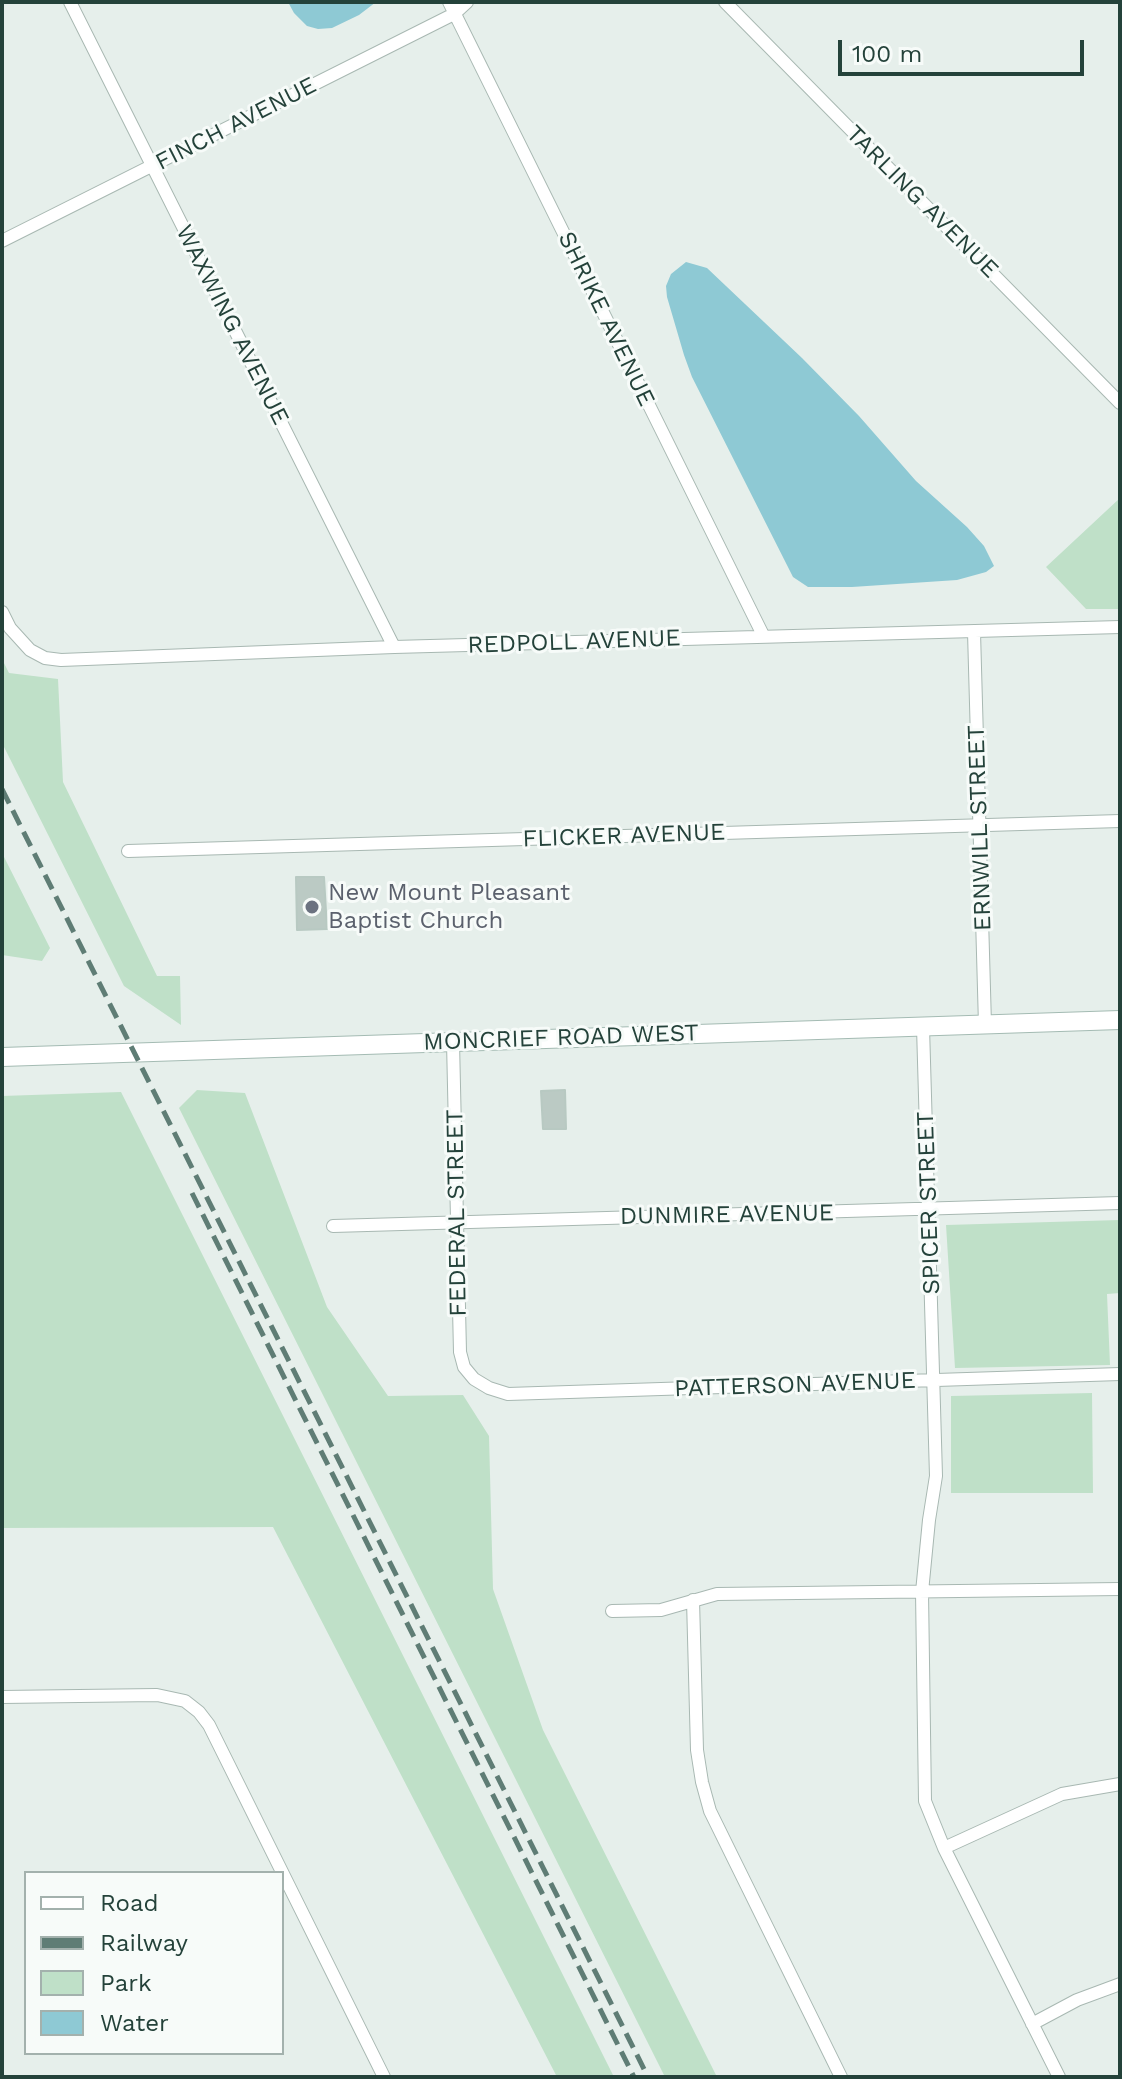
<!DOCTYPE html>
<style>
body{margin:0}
#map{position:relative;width:1122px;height:2079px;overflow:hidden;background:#e6efeb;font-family:"Work Sans",sans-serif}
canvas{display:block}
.frame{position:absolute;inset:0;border:4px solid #24423a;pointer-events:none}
.legend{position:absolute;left:24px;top:1871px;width:260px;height:184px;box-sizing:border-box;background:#f7fbf9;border:2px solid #a3b1ad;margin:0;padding:10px 14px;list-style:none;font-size:24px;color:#24423a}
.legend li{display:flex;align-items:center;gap:16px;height:40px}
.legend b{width:40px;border:2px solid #a3b1ad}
.scale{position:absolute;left:838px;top:40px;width:246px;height:36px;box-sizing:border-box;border:4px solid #24423a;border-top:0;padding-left:10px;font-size:24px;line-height:28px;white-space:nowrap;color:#24423a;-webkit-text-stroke:6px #f7fbf9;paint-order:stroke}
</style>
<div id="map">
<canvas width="1122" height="2079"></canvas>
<div class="frame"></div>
<ul class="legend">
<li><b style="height:10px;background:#fff"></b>Road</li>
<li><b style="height:10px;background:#5f7d75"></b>Railway</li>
<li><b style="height:22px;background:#bfe0c8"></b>Park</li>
<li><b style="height:22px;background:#8ec9d4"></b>Water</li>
</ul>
<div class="scale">100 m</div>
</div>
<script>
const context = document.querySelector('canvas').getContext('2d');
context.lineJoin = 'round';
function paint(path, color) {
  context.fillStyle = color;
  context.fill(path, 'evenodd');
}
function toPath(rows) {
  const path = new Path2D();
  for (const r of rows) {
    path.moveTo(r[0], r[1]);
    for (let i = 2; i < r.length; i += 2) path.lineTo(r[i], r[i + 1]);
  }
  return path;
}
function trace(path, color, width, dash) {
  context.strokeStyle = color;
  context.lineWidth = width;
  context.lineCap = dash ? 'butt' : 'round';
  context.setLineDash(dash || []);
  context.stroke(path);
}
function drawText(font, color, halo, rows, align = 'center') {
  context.font = font + ' "Work Sans",sans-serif';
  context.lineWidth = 6;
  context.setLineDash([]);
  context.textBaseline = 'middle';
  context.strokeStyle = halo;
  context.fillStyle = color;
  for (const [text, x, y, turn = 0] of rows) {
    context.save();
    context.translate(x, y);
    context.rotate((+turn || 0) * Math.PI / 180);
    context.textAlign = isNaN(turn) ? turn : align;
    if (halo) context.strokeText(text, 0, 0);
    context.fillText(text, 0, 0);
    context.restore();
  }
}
paint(toPath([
 [1120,498,1120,609,1086,609,1046,567],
 [2,659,9,673,58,679,63,782,157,976,180,976,181,1025,124,986,2,743],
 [2,853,50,948,42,961,2,955],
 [197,1090,245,1093,327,1307,388,1396,463,1395,489,1436,493,1589,543,1730,717,2077,665,2077,179,1108],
 [121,1092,614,2077,557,2077,273,1527,2,1528,2,1096],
 [1120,1220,1120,1293,1107,1294,1110,1365,955,1368,946,1225],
 [1092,1393,1093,1493,951,1493,951,1396]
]), '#bfe0c8');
paint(toPath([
 [288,2,376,2,359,15,332,28,318,29,307,26,294,13],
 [686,262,707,268,802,358,859,416,916,481,967,527,984,546,994,566,986,572,957,580,852,587,808,587,793,577,692,377,684,355,667,297,666,286,671,274]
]), '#8ec9d4');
const building = toPath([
 [296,877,324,877,327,929,297,930,296,877],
 [565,1090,566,1129,543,1129,541,1091,565,1090]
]);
paint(building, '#bbcac4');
trace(building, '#b8c9c2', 2);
const street = toPath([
 [70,2,394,647],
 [449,2,764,637],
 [725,2,1120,403],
 [2,241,454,14,467,2],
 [2,612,10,628,30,650,45,658,61,660,394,647,1120,627],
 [974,632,985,1025],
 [128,851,1120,821],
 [923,1027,936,1476,929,1520,922,1592,925,1801,944,1848,1059,2077],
 [453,1042,460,1352,464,1367,474,1379,489,1388,508,1394,1120,1374],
 [333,1226,1120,1203],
 [693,1600,697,1750,702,1782,710,1811,841,2077],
 [612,1611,661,1610,717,1594,1120,1589],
 [2,1697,157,1695,185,1701,199,1712,209,1725,384,2077],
 [944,1848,1062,1794,1120,1784],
 [1032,2024,1077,2000,1120,1984]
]);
const secondary = toPath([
 [2,1057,1120,1020]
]);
trace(street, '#a8b8b2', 14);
trace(secondary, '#a4bbb3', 20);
trace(street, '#fff', 12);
trace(secondary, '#fff', 18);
trace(toPath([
 [2,789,648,2077],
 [192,1193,634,2077]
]), '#5f7d75', 5, [16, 8]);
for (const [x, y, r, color] of [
 [312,907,8,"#6b7280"]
]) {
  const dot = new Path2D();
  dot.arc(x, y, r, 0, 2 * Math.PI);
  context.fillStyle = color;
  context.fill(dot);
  trace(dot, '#f7fbf9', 3);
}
drawText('24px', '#24423a', '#f7fbf9', [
 ["FINCH AVENUE",236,124,-27],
 ["TARLING AVENUE",922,202,45],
 ["SHRIKE AVENUE",606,319,64],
 ["WAXWING AVENUE",232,325,63],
 ["REDPOLL AVENUE",574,642,-2],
 ["ERNWILL STREET",980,828,-92],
 ["FLICKER AVENUE",624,836,-2],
 ["MONCRIEF ROAD WEST",561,1038,-2],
 ["SPICER STREET",929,1203,-92],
 ["FEDERAL STREET",457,1213,-91],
 ["DUNMIRE AVENUE",727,1215,-1],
 ["PATTERSON AVENUE",795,1385,-2]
]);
drawText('24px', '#5b616d', '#f7fbf9', [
 ["New Mount Pleasant",328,893],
 ["Baptist Church",328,921]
], 'left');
</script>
